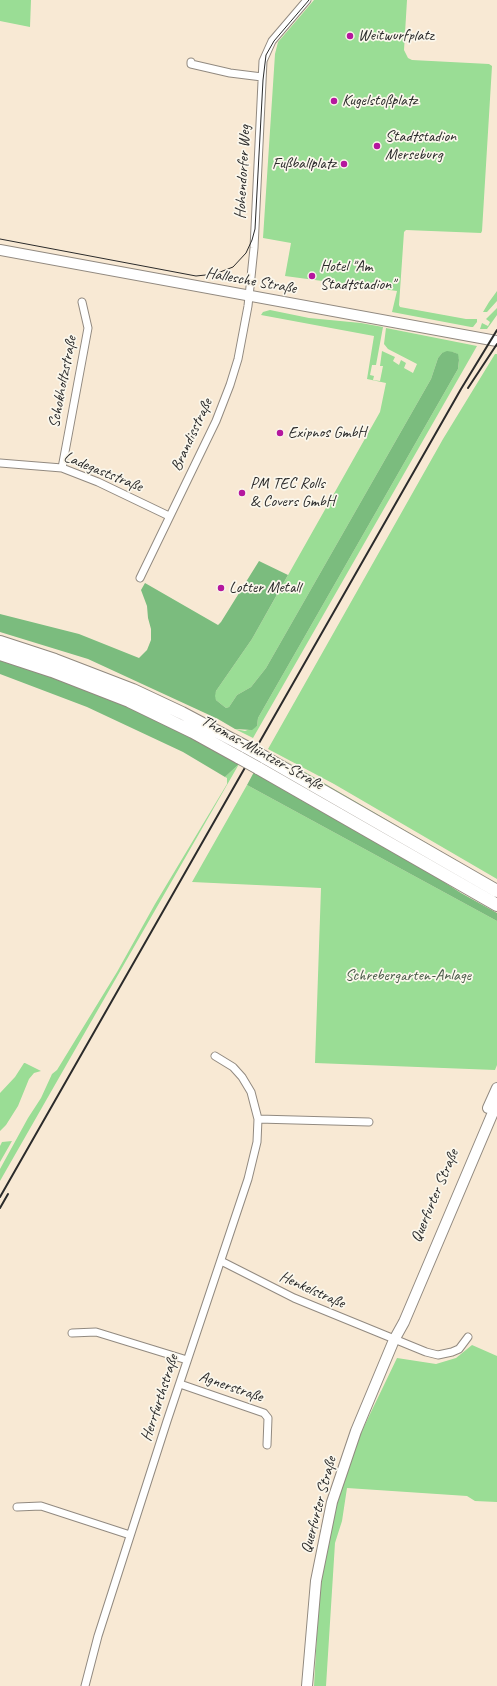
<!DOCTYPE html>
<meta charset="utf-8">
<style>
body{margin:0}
canvas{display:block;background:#f8e9d4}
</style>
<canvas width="497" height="1686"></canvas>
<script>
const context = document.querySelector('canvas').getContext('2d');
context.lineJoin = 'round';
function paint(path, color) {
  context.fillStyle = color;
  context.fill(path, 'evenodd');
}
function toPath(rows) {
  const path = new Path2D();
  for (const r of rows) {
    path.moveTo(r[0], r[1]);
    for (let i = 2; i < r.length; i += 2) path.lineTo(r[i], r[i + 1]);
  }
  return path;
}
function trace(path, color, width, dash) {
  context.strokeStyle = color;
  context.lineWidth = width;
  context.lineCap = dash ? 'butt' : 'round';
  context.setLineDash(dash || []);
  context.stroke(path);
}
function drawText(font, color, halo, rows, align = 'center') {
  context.font = font + ' Caveat,sans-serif';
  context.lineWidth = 3.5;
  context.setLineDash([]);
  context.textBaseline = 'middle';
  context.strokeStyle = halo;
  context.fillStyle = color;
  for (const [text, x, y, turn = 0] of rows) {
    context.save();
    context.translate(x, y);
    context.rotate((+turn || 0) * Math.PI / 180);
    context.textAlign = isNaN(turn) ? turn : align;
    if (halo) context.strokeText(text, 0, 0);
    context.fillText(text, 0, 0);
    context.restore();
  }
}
paint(toPath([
 [0,0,31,0,30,27,0,21],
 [314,0,407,0,404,50,408,58,412,60,489,64,492,66,482,231,481,233,406,230,404,232,399,305,400,307,466,319,477,319,477,322,473,327,471,327,392,312,397,291,285,276,291,243,263,238,275,54,278,42],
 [497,291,497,301,487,312,483,312,489,302],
 [497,308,497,315,487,329,480,329,482,323,488,326,490,322,486,319],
 [270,310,309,318,361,323,383,327,376,365,372,365,370,375,374,376,373,380,380,381,383,366,380,366,382,351,395,357,393,361,399,365,401,360,406,363,404,368,413,373,417,364,388,349,384,344,386,328,477,346,253,738,235,729,245,731,257,726,258,718,458,369,459,360,457,354,453,352,442,353,438,358,431,379,266,668,251,687,237,695,229,707,226,708,216,700,214,696,216,691,252,639,380,412,386,383,367,379,374,336,261,315,263,312],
 [495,354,497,354,497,879,334,784,268,749,443,439],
 [281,758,497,884,497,886,351,801],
 [239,764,72,1055,0,1181,0,1169,28,1118,41,1098,52,1074,57,1070,117,972,155,904,227,784,227,778,225,777],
 [247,785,497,921,497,1065,495,1070,315,1063,321,888,192,882],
 [24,1063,25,1063,41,1071,34,1073,29,1079,18,1106,6,1125,0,1131,0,1093,15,1077],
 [12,1141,0,1162,0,1146,2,1142],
 [472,1345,497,1356,497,1502,475,1501,467,1496,347,1488,342,1521,335,1543,326,1686,314,1686,320,1581,336,1502,358,1439,397,1358,436,1364,456,1358]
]), '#9add95');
paint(toPath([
 [447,351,453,352,458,354,459,360,458,369,258,718,257,726,252,730,235,729,218,719,88,659,0,632,0,614,79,634,139,658,147,650,151,640,151,629,148,618,147,606,141,590,145,583,218,625,221,622,259,561,288,575,252,639,216,691,215,696,216,700,226,708,229,707,237,695,251,687,266,668,431,379,438,358,442,353],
 [0,659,62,678,178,728,239,764,225,777,183,752,87,707,0,674],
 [254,772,394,850,461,893,497,913,497,921,247,785]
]), '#7bbc7e');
const street = toPath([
 [191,62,191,64,230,73,262,77],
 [0,463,62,468,98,482,169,516],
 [62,468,88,328,82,302],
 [140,578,216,421,230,385,238,359,248,306,254,248,263,61,272,41,307,0],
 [258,1119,369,1122],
 [221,1261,294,1298,426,1352,438,1355,452,1352,459,1349,468,1337],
 [72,1333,96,1332,187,1360],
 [180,1384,264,1413,268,1418,267,1445],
 [17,1507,41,1506,130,1535],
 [85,1686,98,1636,167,1421,248,1179,257,1142,258,1119,251,1092,242,1077,233,1067,215,1056]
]);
const secondary = toPath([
 [0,250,497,341],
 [488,1108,497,1088],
 [307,1686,316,1581,332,1502,356,1431,394,1340,404,1322,497,1103]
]);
const primary = toPath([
 [0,642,55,660,133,690,182,713,246,747],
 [0,654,52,671,129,701,193,732,240,758],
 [264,757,497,891],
 [258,768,497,905]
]);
trace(street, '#928a80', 9);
trace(secondary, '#928a80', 12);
trace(primary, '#928a80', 14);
trace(street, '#fff', 7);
trace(secondary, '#fff', 10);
trace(primary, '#fff', 12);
trace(toPath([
 [0,239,196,276,215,274,233,267,246,253,252,240,255,229,263,80,266,55,274,41,309,0]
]), '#2b2b2b', 1);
trace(toPath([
 [468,388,497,344],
 [0,1197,461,389,497,330],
 [0,1208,8,1194]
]), '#2b2b2b', 2);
const primaryBridge = toPath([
 [246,747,264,757],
 [240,758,258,768]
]);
trace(primaryBridge, '#928a80', 14, []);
trace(primaryBridge, '#fff', 12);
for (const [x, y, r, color] of [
 [350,36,4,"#b5179e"],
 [334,101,4,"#b5179e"],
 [377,146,4,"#b5179e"],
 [344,164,4,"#b5179e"],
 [312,276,4,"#b5179e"],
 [280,433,4,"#b5179e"],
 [242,493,4,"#b5179e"],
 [221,588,4,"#b5179e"]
]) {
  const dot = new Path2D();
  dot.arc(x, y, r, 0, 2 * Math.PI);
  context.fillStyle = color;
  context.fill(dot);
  trace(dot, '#fbf7ec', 1.5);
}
drawText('16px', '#2b2b2b', '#fbf7ec', [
 ["Weitwurfplatz",358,36],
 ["Kugelstoßplatz",342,101],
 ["Stadtstadion",385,137],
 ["Merseburg",385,155],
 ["Fußballplatz",336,164,"right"],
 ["Hotel \"Am",320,267],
 ["Stadtstadion\"",320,285],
 ["Exipnos GmbH",288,433],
 ["PM TEC Rolls",250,484],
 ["& Covers GmbH",250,502],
 ["Lotter Metall",229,588]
], 'left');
drawText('16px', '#2b2b2b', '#fbf7ec', [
 ["Hohendorfer Weg",243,172,-87],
 ["Hallesche Straße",251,281,10],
 ["Schokholtzstraße",63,382,-79],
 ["Brandisstraße",192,435,-65],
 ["Ladegaststraße",103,472,22],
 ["Thomas-Müntzer-Straße",262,753,29],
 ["Querfurter Straße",435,1196,-67],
 ["Henkelstraße",312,1290,24],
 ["Agnerstraße",231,1387,19],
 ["Herrfurthstraße",160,1398,-72],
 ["Querfurter Straße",319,1505,-75]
]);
drawText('16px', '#475846', '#fbf7ec', [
 ["Schrebergarten-Anlage",408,976]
]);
</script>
